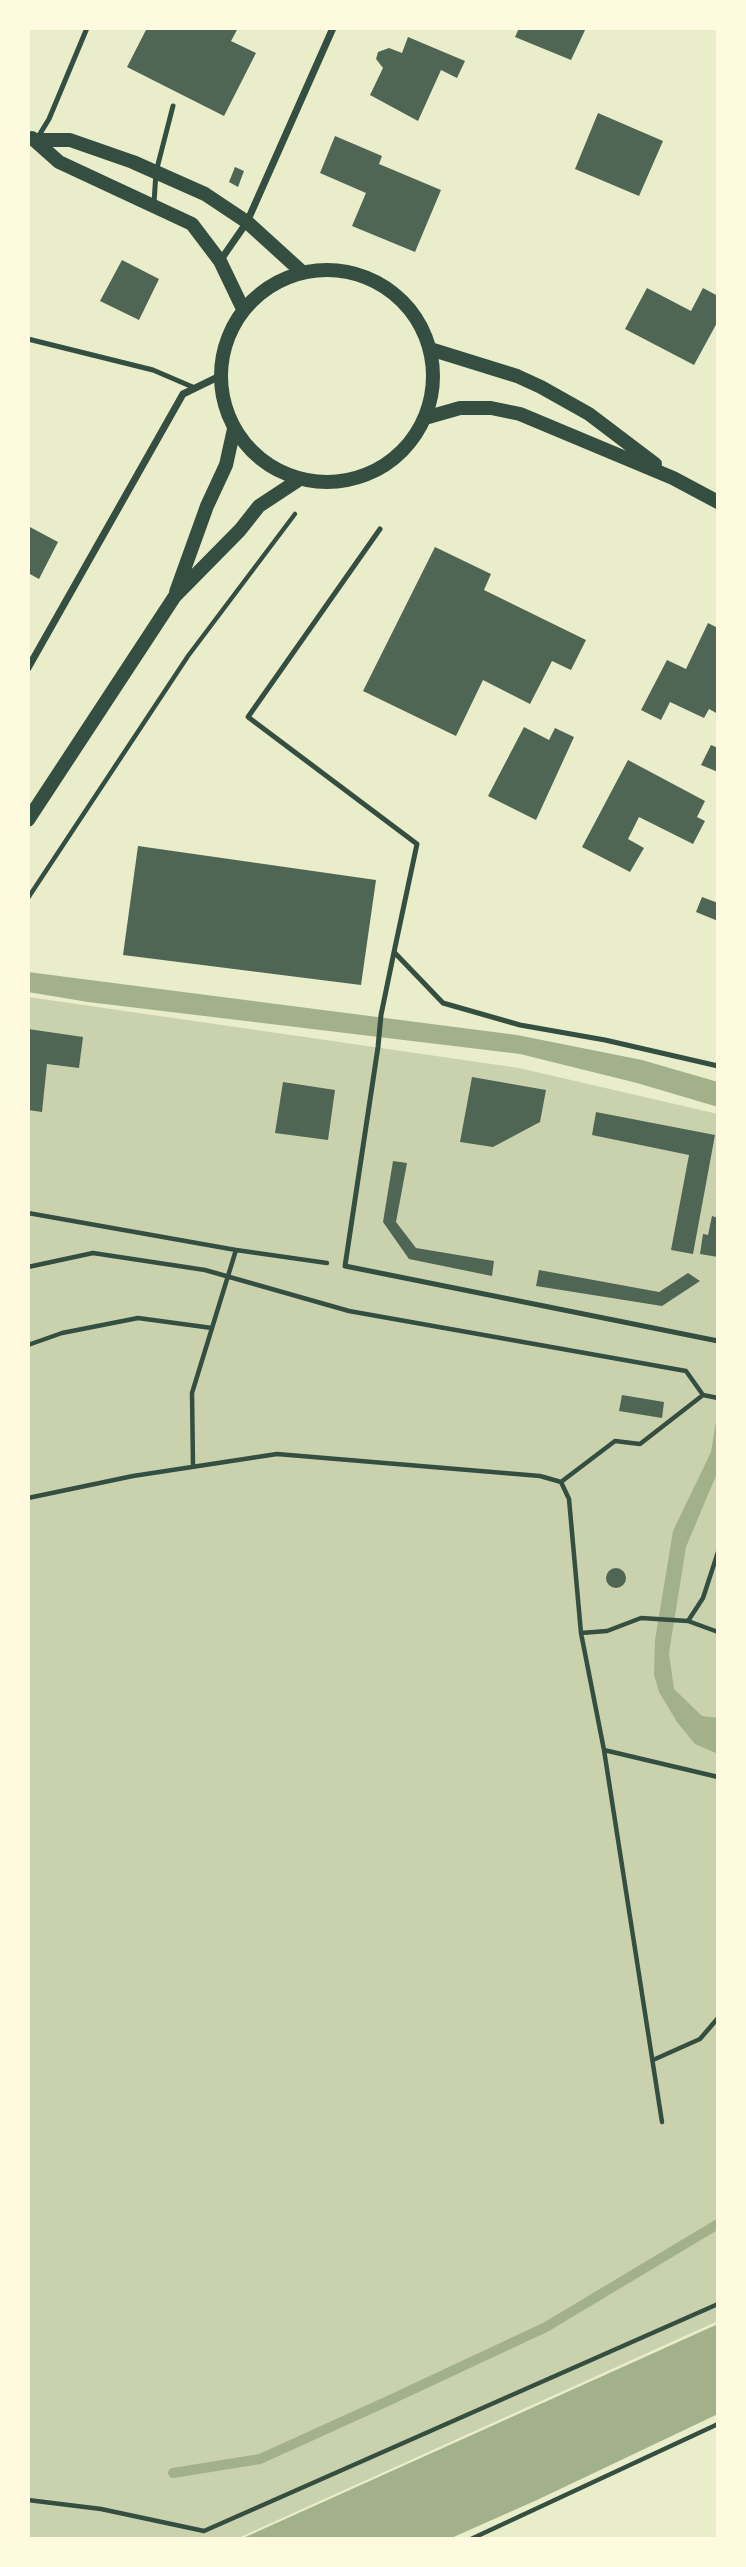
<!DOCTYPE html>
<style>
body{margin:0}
#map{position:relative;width:746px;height:2567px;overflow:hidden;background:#e9edc9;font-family:Arial,sans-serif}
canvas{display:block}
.frame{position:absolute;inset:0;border:30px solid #fefae0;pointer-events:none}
</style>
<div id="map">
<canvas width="746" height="2567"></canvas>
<div class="frame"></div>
</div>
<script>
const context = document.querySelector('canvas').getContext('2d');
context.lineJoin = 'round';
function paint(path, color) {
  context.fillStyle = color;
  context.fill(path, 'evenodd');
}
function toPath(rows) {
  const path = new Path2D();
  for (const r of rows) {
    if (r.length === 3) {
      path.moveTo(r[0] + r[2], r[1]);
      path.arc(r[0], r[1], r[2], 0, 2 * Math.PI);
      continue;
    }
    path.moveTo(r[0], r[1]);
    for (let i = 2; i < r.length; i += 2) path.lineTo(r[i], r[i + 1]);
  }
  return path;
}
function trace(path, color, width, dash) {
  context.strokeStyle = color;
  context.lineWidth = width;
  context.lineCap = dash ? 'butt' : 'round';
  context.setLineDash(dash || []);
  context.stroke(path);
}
paint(toPath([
 [28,997,519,1068,718,1114,718,2321,236,2539,28,2539]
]), '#cad2ad');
paint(toPath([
 [28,972,517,1035,642,1060,718,1082,718,1107,637,1083,520,1054,88,1002,28,992],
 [718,1409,718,1471,686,1547,669,1653,674,1689,702,1716,718,1718,718,1754,695,1744,677,1722,659,1692,654,1675,655,1640,673,1531,711,1452],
 [718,2324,718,2414,537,2500,449,2539,241,2539]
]), '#a3b18a');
trace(toPath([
 [173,2473,260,2459,390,2400,546,2327,718,2224]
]), '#a3b18a', 10);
paint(toPath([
 [147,28,238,28,231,41,256,53,224,116,127,67],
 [519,28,586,28,571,60,515,37],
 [408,37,465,61,457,78,441,70,418,121,370,95,383,68,376,59,378,52,389,48,402,53],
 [598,113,663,141,639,196,575,169],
 [335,136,382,156,379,164,441,190,415,252,352,226,366,193,320,173],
 [235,167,244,171,238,187,229,182],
 [122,260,159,279,139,320,100,301],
 [647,288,691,311,703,288,718,296,718,321,694,365,625,329],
 [28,526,58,542,39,579,28,573],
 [435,547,491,574,484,590,586,640,571,670,552,661,530,704,483,680,456,736,363,691],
 [708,623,718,628,718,714,709,709,704,718,670,702,661,720,641,710,667,660,686,669],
 [524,727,549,740,555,728,574,737,536,820,488,796],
 [711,745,718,748,718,772,701,765],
 [628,760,705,801,697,817,705,821,693,844,639,817,628,839,644,848,630,872,582,847],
 [138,846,376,880,361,985,123,955],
 [702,897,718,903,718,921,696,912],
 [28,1029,83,1037,79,1068,47,1064,42,1112,28,1110],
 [472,1077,546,1090,540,1122,493,1147,460,1142],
 [283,1082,335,1090,328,1140,275,1133],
 [596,1112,715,1135,693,1254,671,1250,689,1155,592,1135],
 [393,1161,407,1163,396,1222,416,1248,494,1261,492,1276,409,1259,383,1222],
 [712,1216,718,1218,718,1257,700,1254,703,1234,708,1235],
 [539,1270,659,1292,688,1273,700,1281,662,1306,536,1286],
 [622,1395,664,1402,662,1418,619,1411],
 [616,1578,10]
]), '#4f6655');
trace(toPath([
 [28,898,188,656,295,514],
 [28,1213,236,1250,327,1263],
 [28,1267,93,1253,205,1270,349,1311,686,1371,703,1395,718,1398],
 [28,1345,62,1333,138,1318,212,1328],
 [193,1466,192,1393,236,1250],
 [561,1482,615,1441,640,1444,703,1395],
 [28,1498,133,1476,277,1454,540,1476,561,1482,569,1499,581,1633],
 [688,1621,703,1598,718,1552],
 [718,1632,688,1621,641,1618,607,1631,581,1633,604,1750,718,1777],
 [604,1750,662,2122],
 [653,2060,700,2039,718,2018],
 [28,2500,101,2509,204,2531,718,2304],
 [471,2539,718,2424]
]), '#344e41', 4.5);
trace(toPath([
 [38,137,49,119,87,28],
 [154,203,156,172,173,106],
 [28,339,153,370,195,388],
 [380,529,248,717,417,844,394,952,443,1003,520,1025,605,1040,718,1066],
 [394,952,381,1015,378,1047,345,1266,718,1341]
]), '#344e41', 5);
trace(toPath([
 [220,261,247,222,333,28],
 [28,668,183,394,220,376]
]), '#344e41', 7);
trace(toPath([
 [32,138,59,162,192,224,220,261,243,309],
 [36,140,70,140,133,162,205,194,247,222,302,272],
 [327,376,106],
 [430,349,517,376,541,387,589,414,655,464],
 [425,418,460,408,491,408,520,414,673,478,718,502],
 [176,592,207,506,226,465,234,429],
 [28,820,175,596,240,530,259,506,300,479]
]), '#344e41', 14);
</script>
